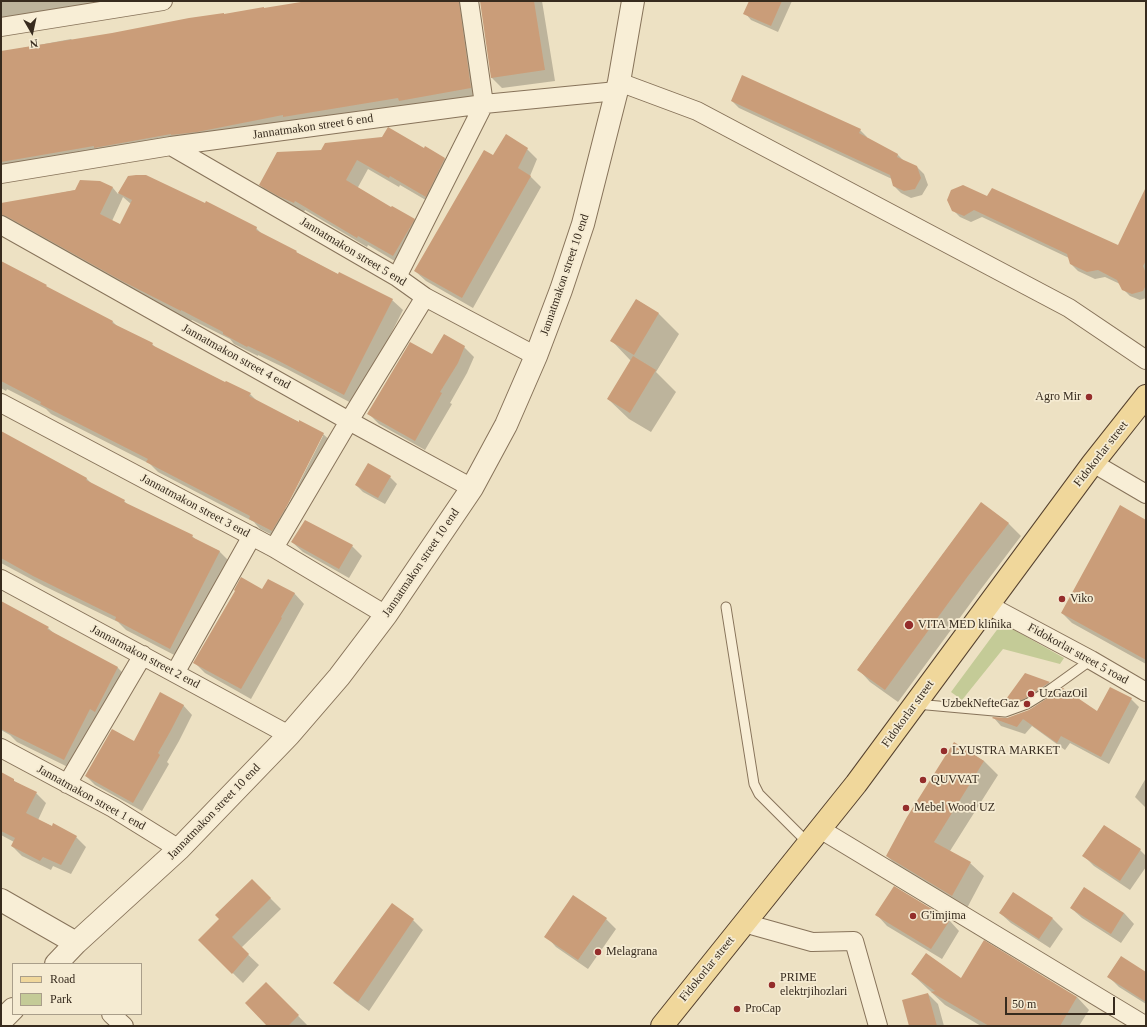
<!DOCTYPE html>
<style>
body{margin:0}
#map{position:relative;width:1147px;height:1027px;overflow:hidden;background:#ede1c3;font-family:"Times New Roman",serif}
canvas{display:block}
.frame{position:absolute;inset:0;border:2px solid #372b1e;pointer-events:none}
.legend{position:absolute;left:12px;top:963px;width:130px;height:52px;box-sizing:border-box;background:#f5ebd2;border:1px solid #a99e8a;margin:0;padding:5px 7px;list-style:none;font-size:12px;color:#372b1e}
.legend li{display:flex;align-items:center;gap:8px;height:20px}
.legend b{width:20px;border:1px solid #a99e8a}
.north{position:absolute;left:12px;top:12px;width:40px;height:40px;-webkit-text-stroke:3px #f5ebd2;paint-order:stroke;rotate:171deg;font-size:11px;font-weight:700;line-height:16px;text-align:center;color:#372b1e}
.north::after{content:'';display:block;margin:auto;width:14px;height:18px;background:#372b1e;clip-path:polygon(50% 0,100% 100%,50% 72%,0 100%)}
.scale{position:absolute;left:1005px;top:997px;width:110px;height:18px;box-sizing:border-box;border:2px solid #372b1e;border-top:0;padding-left:5px;font-size:12px;line-height:14px;white-space:nowrap;color:#372b1e;-webkit-text-stroke:3px #f5ebd2;paint-order:stroke}
</style>
<div id="map">
<canvas width="1147" height="1027"></canvas>
<div class="frame"></div>
<ul class="legend">
<li><b style="height:5px;background:#f0d79b"></b>Road</li>
<li><b style="height:11px;background:#c4cb97"></b>Park</li>
</ul>
<div class="north">N</div>
<div class="scale">50 m</div>
</div>
<script>
const context = document.querySelector('canvas').getContext('2d');
context.lineJoin = 'round';
function paint(path, color) {
  context.fillStyle = color;
  context.fill(path, 'evenodd');
}
function toPath(rows) {
  const path = new Path2D();
  for (const r of rows) {
    path.moveTo(r[0], r[1]);
    for (let i = 2; i < r.length; i += 2) path.lineTo(r[i], r[i + 1]);
  }
  return path;
}
function trace(path, color, width, dash) {
  context.strokeStyle = color;
  context.lineWidth = width;
  context.lineCap = dash ? 'butt' : 'round';
  context.setLineDash(dash || []);
  context.stroke(path);
}
function drawText(font, color, halo, rows, align = 'center') {
  context.font = font + ' "Times New Roman",serif';
  context.lineWidth = 3.5;
  context.setLineDash([]);
  context.textBaseline = 'middle';
  context.strokeStyle = halo;
  context.fillStyle = color;
  for (const [text, x, y, turn = 0] of rows) {
    context.save();
    context.translate(x, y);
    context.rotate((+turn || 0) * Math.PI / 180);
    context.textAlign = isNaN(turn) ? turn : align;
    if (halo) context.strokeText(text, 0, 0);
    context.fillText(text, 0, 0);
    context.restore();
  }
}
paint(toPath([
 [1002,623,1064,658,1060,664,1003,649,962,700,951,692]
]), '#c4cb97');
paint(toPath([
 [1,1,124,1,1,21],
 [316,1,463,1,481,98,1,174,1,52,71,39,73,41,224,14,225,15,265,9],
 [481,1,542,1,555,81,502,88,492,78],
 [750,1,792,1,778,32,751,20,745,13],
 [732,101,860,130,867,137,866,138,898,155,904,161,917,167,924,174,928,185,922,195,911,198,901,193,894,186,892,179,739,108],
 [527,149,537,159,530,176,541,187,473,308,426,281,415,271,493,156],
 [424,150,445,159,455,169,436,206,400,185,399,187,368,169,357,189,391,209,414,220,424,230,403,266,368,245,367,247,305,210,304,212,289,206,270,195,260,185,277,153],
 [128,177,256,228,263,235,296,252,299,254,339,275,392,300,403,310,355,405,287,369,258,355,258,356,234,344,230,339,192,320,191,321,150,300,1,219,1,204,76,190,100,182,113,188,118,194],
 [123,197,131,204,121,225,112,221],
 [988,197,1119,247,1146,203,1146,298,1140,300,1130,296,1123,289,1120,284,1105,277,1095,279,1078,271,1071,264,1069,258,982,217,971,222,960,217,953,210],
 [1,263,113,322,117,326,152,344,156,348,226,383,250,394,258,402,323,434,334,444,283,540,260,529,254,522,158,472,150,464,51,414,46,409,7,389,6,391,1,388],
 [321,436,323,436,286,509,285,508],
 [637,300,659,314,679,334,656,372,676,392,651,432,629,419,608,399,631,361,612,341],
 [464,347,474,357,467,373,450,403,452,404,425,450,379,424,369,414,433,356],
 [1,432,87,479,93,485,124,501,128,505,192,536,196,540,219,551,230,562,180,658,126,630,118,622,44,586,1,563],
 [390,477,397,484,385,504,363,492,356,485],
 [981,503,1009,524,1021,536,981,589,898,702,870,682,858,669],
 [1146,521,1146,664,1072,623,1062,613],
 [292,542,352,546,362,556,349,578,303,552],
 [263,590,294,593,304,604,251,699,205,673,194,662],
 [1,602,48,628,55,634,118,668,128,678,74,770,17,742,10,735,1,730],
 [1025,674,1049,683,1052,686,1028,701,1006,708,1003,706],
 [1131,699,1139,707,1109,764,1070,743,1065,750,1032,726,1025,734,1001,726,994,718,1007,719,1098,712],
 [183,705,192,715,179,741,167,762,169,764,142,811,95,785,86,776,135,742],
 [955,743,984,761,998,775,950,851,970,863,984,876,966,910,901,870,887,856],
 [1,774,36,793,46,803,38,820,76,837,86,847,71,874,53,866,51,870,22,856,12,846,14,842,1,835],
 [1146,778,1146,808,1135,797],
 [1140,850,1146,856,1146,867,1130,890,1094,866,1084,856],
 [252,880,281,909,241,948,259,965,243,983,199,940,220,919],
 [1071,908,1124,913,1134,924,1121,943,1082,918],
 [1000,913,1053,919,1063,929,1050,948,1011,923],
 [877,915,949,920,959,931,942,959,887,926],
 [606,919,616,929,588,969,556,947,546,936],
 [413,920,423,930,369,1011,345,993,335,983],
 [1146,973,1146,1004,1119,987,1108,976],
 [912,974,962,979,1077,997,1089,1010,1079,1026,981,1026,945,1005],
 [266,983,308,1026,269,1026],
 [928,994,938,1004,944,1026,910,1026]
]), '#0003');
paint(toPath([
 [307,1,459,1,471,88,399,101,398,98,283,117,283,115,197,132,171,135,171,134,94,148,94,146,1,162,1,51,112,33,189,18,224,13,224,14,264,7,264,8],
 [480,1,534,1,545,70,491,78],
 [749,1,782,1,771,26,743,14],
 [742,75,861,129,859,133,898,154,897,157,917,166,921,178,915,189,904,191,893,186,890,175,731,101],
 [388,127,424,148,425,146,445,158,426,197,390,176,389,178,357,160,346,180,391,207,392,206,415,219,393,256,358,236,357,238,295,201,294,203,278,196,259,185,277,152,321,150,325,143,382,137],
 [506,134,528,148,518,168,531,176,462,298,414,271,484,150,493,155],
 [136,175,146,175,205,203,206,201,257,227,256,230,297,251,296,252,338,274,339,272,393,299,344,395,275,359,248,346,247,347,223,334,223,332,181,310,181,311,122,281,6,216,1,215,1,203,75,190,80,180,100,181,113,187,100,214,120,224,132,200,118,193,128,176],
 [963,185,987,196,992,188,1118,245,1146,187,1146,261,1143,266,1146,273,1146,285,1143,291,1132,294,1122,290,1117,280,1098,270,1087,272,1070,264,1067,254,974,210,964,216,952,211,947,200,951,190],
 [1,261,47,285,46,286,113,321,112,323,153,343,152,345,225,382,226,381,251,393,249,396,299,422,299,420,324,433,288,504,272,531,249,519,250,516,146,462,148,459,40,404,41,402,1,381],
 [636,299,659,313,634,355,610,341],
 [444,334,465,346,458,363,440,392,442,393,415,441,367,414,410,342,432,354],
 [633,356,656,370,630,413,607,399],
 [1,431,87,478,86,480,125,500,124,502,193,535,192,537,220,551,170,649,115,620,116,617,33,576,1,558],
 [368,463,391,476,378,498,355,485],
 [981,502,1009,523,968,576,885,690,857,670],
 [1120,505,1146,520,1146,660,1061,613],
 [305,520,353,545,339,569,291,542],
 [241,577,262,589,268,579,295,593,281,617,282,618,241,689,193,663,235,591,234,590],
 [1,601,49,627,47,629,118,667,95,712,90,709,64,760,1,729],
 [1025,673,1050,682,1024,699,1004,706,1001,706],
 [1110,687,1132,698,1101,757,1061,736,1057,743,1023,719,1017,727,992,718,993,717,1007,718,1029,710,1063,688,1097,711],
 [160,692,184,705,170,732,158,753,160,755,133,803,85,776,112,729,134,741],
 [954,742,984,761,934,842,971,862,952,896,886,856,907,817],
 [1,772,14,779,14,781,37,792,26,813,52,826,53,823,77,836,61,865,43,857,40,861,11,846,15,838,1,831],
 [1104,825,1141,849,1120,881,1082,856],
 [252,879,271,898,232,937,249,954,232,974,198,940,219,919,215,915],
 [894,886,950,920,931,949,875,915],
 [1084,887,1124,913,1111,934,1070,908],
 [1013,892,1053,918,1039,939,999,913],
 [573,895,607,918,578,960,544,937],
 [392,903,414,919,358,1002,333,983],
 [984,940,1077,997,1060,1026,989,1026,931,992,935,991,911,974,926,953,961,978],
 [1121,956,1146,972,1146,1002,1107,977],
 [266,982,299,1015,288,1026,267,1026,245,1003],
 [928,993,937,1026,909,1026,902,1000]
]), '#ca9d79');
const service = toPath([
 [726,607,754,784,759,794,808,843],
 [916,704,1005,712,1027,704,1048,691,1091,660]
]);
const minor = toPath([
 [1,27,163,1],
 [619,82,697,111,1069,308,1146,360],
 [171,146,397,277,425,297,536,356],
 [1,174,171,146,484,104,617,91],
 [1,225,349,421,472,488],
 [397,277,484,104,469,1],
 [1,403,274,548,386,615],
 [1093,463,1146,494],
 [274,548,349,421,425,297],
 [1,579,289,735],
 [988,605,1091,660,1146,692],
 [175,673,252,536],
 [1,748,113,808,179,849],
 [67,784,143,655],
 [820,829,1146,1026],
 [744,923,812,942,854,941,878,1026],
 [111,1014,124,1026]
]);
const tertiary = toPath([
 [1,900,76,943],
 [56,964,76,943,179,849,289,735,339,677,386,615,472,488,506,425,536,356,561,290,583,224,619,82,633,1],
 [1,1021,13,1009]
]);
const primary = toPath([
 [662,1026,856,784,1093,463,1146,396]
]);
trace(service, '#87735a', 11);
trace(minor, '#87735a', 20);
trace(tertiary, '#87735a', 24);
trace(primary, '#55412e', 24);
trace(service, '#f8eed6', 9);
trace(minor, '#f8eed6', 18);
trace(tertiary, '#f8eed6', 22);
trace(primary, '#f0d79b', 22);
for (const [x, y, r, color] of [
 [1089,397,4,"#942d2b"],
 [1062,599,4,"#942d2b"],
 [909,625,5,"#942d2b"],
 [1031,694,4,"#942d2b"],
 [1027,704,4,"#942d2b"],
 [944,751,4,"#942d2b"],
 [923,780,4,"#942d2b"],
 [906,808,4,"#942d2b"],
 [913,916,4,"#942d2b"],
 [598,952,4,"#942d2b"],
 [772,985,4,"#942d2b"],
 [737,1009,4,"#942d2b"]
]) {
  const dot = new Path2D();
  dot.arc(x, y, r, 0, 2 * Math.PI);
  context.fillStyle = color;
  context.fill(dot);
  trace(dot, '#f5ebd2', 1.5);
}
drawText('12px', '#372b1e', '#f5ebd2', [
 ["Jannatmakon street 6 end",313,127,-8],
 ["Jannatmakon street 5 end",353,252,31],
 ["Jannatmakon street 10 end",565,275,-71],
 ["Jannatmakon street 4 end",236,357,29],
 ["Fidokorlar street",1101,454,-52],
 ["Jannatmakon street 3 end",195,506,28],
 ["Jannatmakon street 10 end",421,563,-56],
 ["Fidokorlar street 5 road",1078,654,29],
 ["Jannatmakon street 2 end",145,657,28],
 ["Fidokorlar street",908,714,-54],
 ["Jannatmakon street 1 end",91,798,29],
 ["Jannatmakon street 10 end",214,812,-46],
 ["Fidokorlar street",707,969,-51]
]);
drawText('12px', '#372b1e', '#f5ebd2', [
 ["Agro Mir",1081,397,"right"],
 ["Viko",1070,599],
 ["VITA MED klinika",918,625],
 ["UzGazOil",1039,694],
 ["UzbekNefteGaz",1019,704,"right"],
 ["LYUSTRA MARKET",952,751],
 ["QUVVAT",931,780],
 ["Mebel Wood UZ",914,808],
 ["G'imjima",921,916],
 ["Melagrana",606,952],
 ["PRIME",780,978],
 ["elektrjihozlari",780,992],
 ["ProCap",745,1009]
], 'left');
</script>
